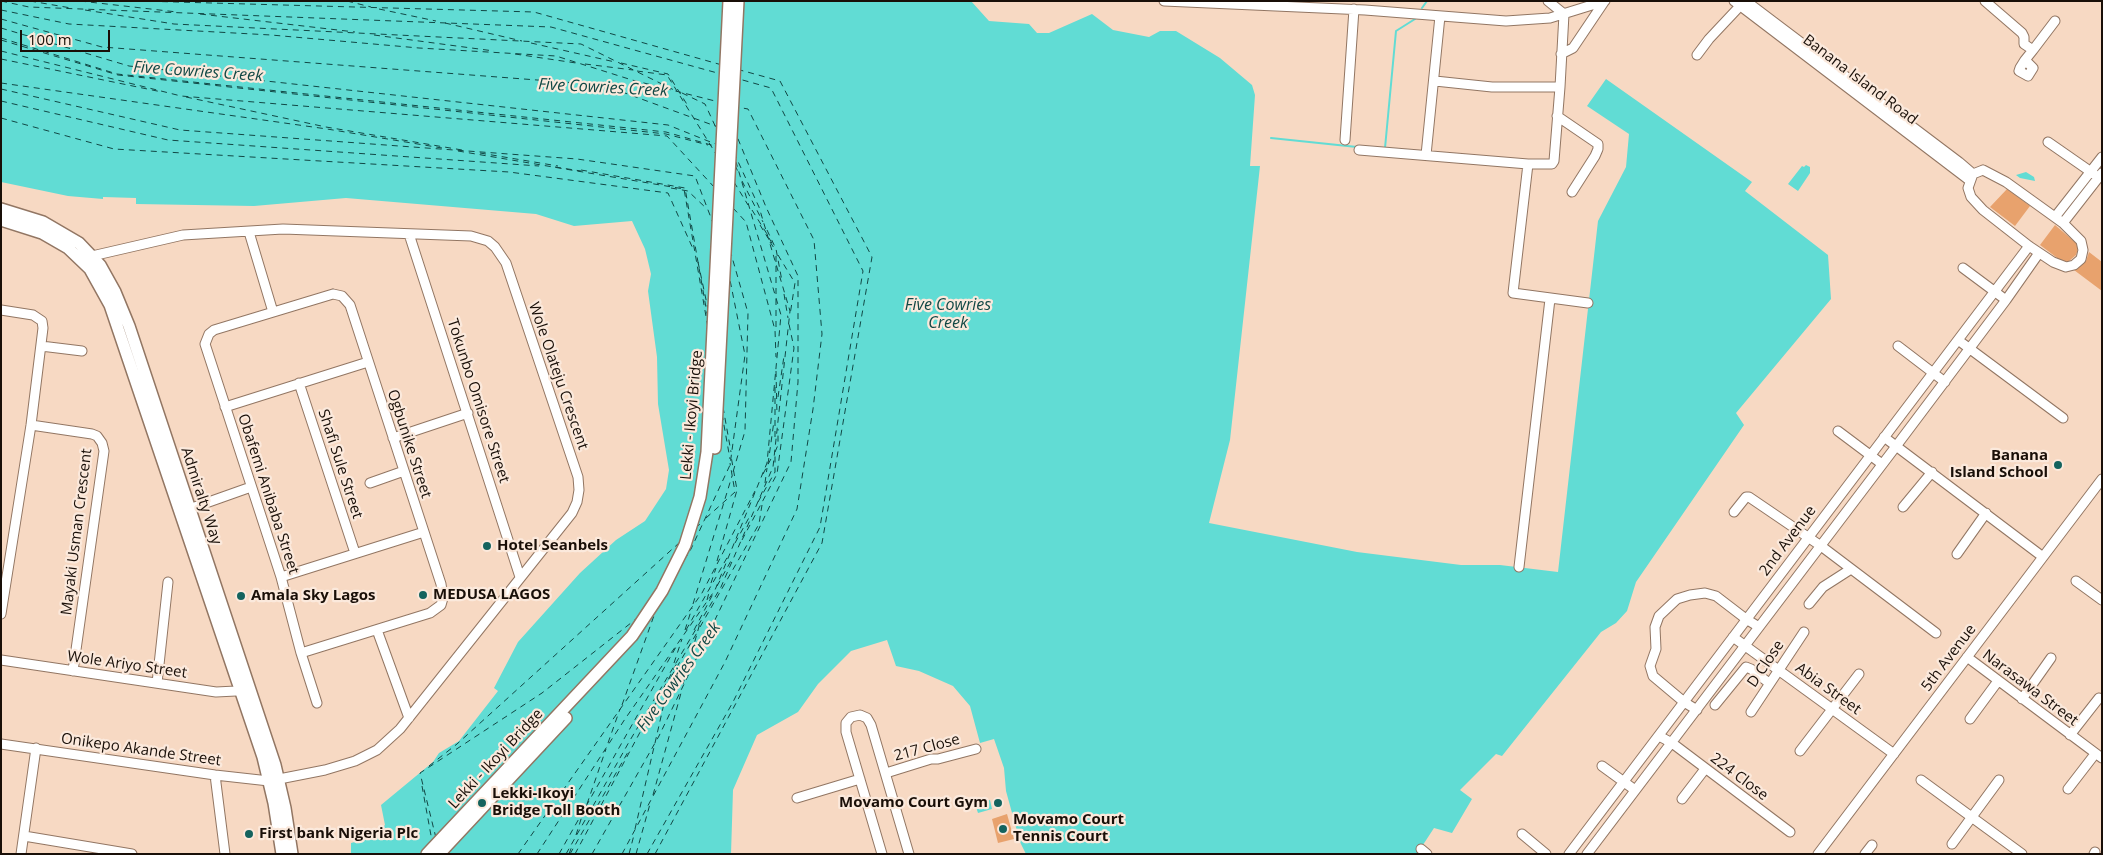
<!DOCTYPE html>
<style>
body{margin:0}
#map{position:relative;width:2103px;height:855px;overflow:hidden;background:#f7d9c3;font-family:"Open Sans",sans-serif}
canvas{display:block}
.frame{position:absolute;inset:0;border:2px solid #190f08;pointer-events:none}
.scale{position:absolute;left:20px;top:30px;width:90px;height:22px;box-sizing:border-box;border:2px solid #190f08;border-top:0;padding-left:6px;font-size:15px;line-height:18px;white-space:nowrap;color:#190f08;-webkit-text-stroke:4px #fbe9dc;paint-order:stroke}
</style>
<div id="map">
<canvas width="2103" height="855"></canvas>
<div class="frame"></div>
<div class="scale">100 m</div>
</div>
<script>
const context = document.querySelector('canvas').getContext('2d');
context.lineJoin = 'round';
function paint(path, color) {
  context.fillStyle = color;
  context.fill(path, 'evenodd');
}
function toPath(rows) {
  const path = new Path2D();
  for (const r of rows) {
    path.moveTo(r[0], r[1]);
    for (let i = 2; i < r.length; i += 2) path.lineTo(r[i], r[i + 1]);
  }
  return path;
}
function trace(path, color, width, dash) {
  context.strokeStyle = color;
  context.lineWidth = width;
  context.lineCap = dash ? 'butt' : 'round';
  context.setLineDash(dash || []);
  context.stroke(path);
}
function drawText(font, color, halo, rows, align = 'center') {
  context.font = font + ' "Open Sans",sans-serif';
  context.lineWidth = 4.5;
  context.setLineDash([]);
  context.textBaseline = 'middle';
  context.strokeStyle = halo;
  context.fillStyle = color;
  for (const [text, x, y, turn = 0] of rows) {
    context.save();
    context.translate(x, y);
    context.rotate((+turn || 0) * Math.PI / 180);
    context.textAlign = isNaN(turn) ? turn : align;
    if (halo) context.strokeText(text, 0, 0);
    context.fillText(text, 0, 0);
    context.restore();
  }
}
paint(toPath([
 [2007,189,2030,206,2015,226,1990,207],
 [2055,225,2076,243,2078,249,2076,255,2068,262,2060,260,2040,245],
 [2089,252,2102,262,2102,291,2074,270,2078,268,2086,261],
 [1007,814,1014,839,998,843,992,819]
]), '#e8a26d');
paint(toPath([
 [1,1,971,1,989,21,1029,24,1037,33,1049,33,1092,14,1113,30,1149,37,1160,31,1176,31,1220,58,1252,85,1255,95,1250,166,1260,166,1230,440,1209,523,1357,552,1461,565,1500,565,1558,572,1598,221,1626,167,1629,134,1587,106,1606,79,1752,182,1745,191,1828,255,1831,299,1736,413,1744,425,1636,582,1627,611,1616,623,1601,632,1502,756,1496,754,1460,790,1472,799,1452,833,1434,828,1417,854,1026,854,1020,842,1006,791,1004,768,994,739,980,743,970,706,953,686,919,671,896,666,887,640,851,651,818,684,798,712,757,735,733,790,731,854,351,854,351,843,373,837,385,825,381,805,433,762,439,753,459,741,498,691,494,688,518,642,580,573,616,540,645,521,666,489,669,470,658,404,657,357,648,291,651,274,645,249,632,221,574,226,536,214,346,198,254,206,136,204,136,198,103,197,103,199,68,196,1,182],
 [1806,165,1810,167,1810,173,1798,191,1788,184,1802,166,1804,167],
 [2026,172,2034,177,2035,181,2020,178,2016,175],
 [990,800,992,809,978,813,975,804]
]), '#61dcd4');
trace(toPath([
 [1422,8,1427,1],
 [1271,138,1357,147],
 [1385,148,1396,31,1415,19]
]), '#61dcd4', 2);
trace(toPath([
 [1,1,29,7,551,27,721,74],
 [30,1,71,8],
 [80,1,177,12],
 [140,1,534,12,722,65],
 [347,1,371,7],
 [379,9,436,21],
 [1,10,69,24,271,35,419,48,556,56,632,80,719,102],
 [85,10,174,24,581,44,674,90],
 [200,14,355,32],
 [1,19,102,47,603,85,718,127],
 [445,23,522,41],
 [1,28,129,66,668,125,718,145],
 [374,35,494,51],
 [1,38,117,74,666,132,718,147],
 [1,40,118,75,666,134,708,145],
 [531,43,615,62],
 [1,51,181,96,667,136,715,188],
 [515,54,576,63],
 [1,59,162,92],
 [621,63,668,74,688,106],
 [585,64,633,70],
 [637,71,667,75,716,154],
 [1,83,327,129,442,148],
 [1,89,180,130,577,159,695,176,713,223],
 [682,93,705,104,717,130],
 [186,97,326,127,462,150],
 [1,101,168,140,539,166],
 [1,118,114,149,509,172,668,193,694,251],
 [458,151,684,189,708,328],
 [480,153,558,166],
 [735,165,738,172],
 [555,167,581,171],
 [581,170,685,188,708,319],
 [742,181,763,222],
 [734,182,748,205],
 [671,188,688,191,707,209],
 [733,208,746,222,775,330,776,357],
 [752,210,767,234],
 [760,225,768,238],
 [767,230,776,249,782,281],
 [769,238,773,245],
 [770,242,776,251],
 [730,250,748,313,745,431,733,472],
 [778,255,795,283,790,315],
 [698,262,708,309],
 [776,262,776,251],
 [776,294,776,266],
 [784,294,788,318],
 [776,327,776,298],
 [776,371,777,415],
 [778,397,784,356],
 [723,407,731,452],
 [722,414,730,459],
 [775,437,775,383],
 [775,452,778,445,778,429],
 [768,464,774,421],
 [763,474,773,455],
 [765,483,767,468],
 [758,502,775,472,775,451],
 [706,518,735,492,730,463],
 [695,528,704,521],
 [742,540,777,474,794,348,789,324],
 [735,543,751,514],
 [684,560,691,549,730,465,745,355,729,275],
 [717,561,737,490,731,456],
 [711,583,716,568],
 [717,586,732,559],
 [707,600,710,589],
 [693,604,732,476],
 [700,627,759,524,762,505],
 [685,630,692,608],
 [686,630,728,556],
 [694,630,713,594],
 [674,663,682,639],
 [671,677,698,631],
 [683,684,700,623],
 [622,705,656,610],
 [655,705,668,683],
 [608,743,620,709],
 [655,743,670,677],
 [429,766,457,744,679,543],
 [422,786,432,841],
 [653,795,681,693],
 [587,804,606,749],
 [635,829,654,747],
 [576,835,583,813],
 [436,838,420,773,542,693,636,619],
 [518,854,702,593,755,491],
 [537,854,625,719,715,590,767,463,781,315,736,162],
 [559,854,676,647],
 [566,854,629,742,721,587,773,467,790,311,759,207,735,155],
 [569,854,572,846],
 [570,854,628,752],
 [575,854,677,663],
 [592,854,659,736,791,462,798,382,798,276,766,207,736,134],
 [622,854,725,662,797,509,813,409,822,334,814,240,748,109,737,107],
 [629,854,634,835],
 [636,854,650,804],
 [647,854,733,702,820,527,863,271,771,88,739,79],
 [655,854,822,543,872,257,780,81,740,70]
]), '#114845', 1, [6, 5]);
const minor = toPath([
 [1164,1,1365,10,1506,21,1550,18,1605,1],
 [1734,1,1969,180],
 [1746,1,1959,162,1973,174],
 [1985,1,2022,33,2024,37,2024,44,2033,50],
 [1561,54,1573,48,1604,2],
 [1697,55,1709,39,1740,6],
 [2025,60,2033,68,2028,76,2019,71,2020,68,2025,60,2033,50,2055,21],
 [1435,81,1492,87,1560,87],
 [1557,116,1598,144,1598,149,1595,156,1572,192],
 [1345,140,1354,9],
 [2048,142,2094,174],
 [1359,150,1528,164,1552,164,1554,161,1560,87,1564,14,1548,1],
 [1426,155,1440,16],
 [1528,164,1513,293,1588,303],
 [1983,170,2006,182,2063,223,2081,241,2083,250,2081,259,2074,265,2066,267,2053,262,2029,246,1983,210,1971,197,1968,188,1973,174,1983,170],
 [2055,217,2102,157],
 [2063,223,2102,173],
 [249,232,273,312],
 [409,234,520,577],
 [1963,268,2006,300],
 [333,294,342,296,350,305,441,584,443,598,441,605,430,613,301,653,281,577,205,344,209,334,214,330,333,294],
 [1,310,33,315,42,321,43,328,31,425,1,614],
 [1958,340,2063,418],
 [41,346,82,351],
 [1898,346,1945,382],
 [299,383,355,553],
 [225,407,368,362],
 [31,425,92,434,97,436,102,443,104,451,73,671],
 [1838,431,1882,464],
 [1884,437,2043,557],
 [393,438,468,413],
 [370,483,404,471],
 [1903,507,1932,472],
 [189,509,251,487],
 [1734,512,1746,497,1749,497,1821,546,1936,633],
 [1957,554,1986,513],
 [1519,567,1550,299],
 [281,577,424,532],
 [2076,581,2102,600],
 [1809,604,1823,587,1851,569],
 [377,630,409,718],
 [1733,637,1894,754],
 [301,653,317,703],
 [1967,657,2102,758],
 [1,660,216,692,236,691,246,687],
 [157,683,168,582],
 [2022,699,2051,658],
 [1715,705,1746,667,1751,669,1769,683],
 [1697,710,1684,702,1653,676,1650,666,1656,649,1655,627,1659,616,1677,599,1690,595,1705,593,1716,596,1746,619,1759,627],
 [1751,712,1804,632],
 [1970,719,1998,681],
 [2070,735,2099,698],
 [1659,736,1672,743,1790,832],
 [1,744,215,775,269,781,325,770,355,761,377,750,400,729,572,513,577,502,579,490,578,477,506,263,495,247,488,241,471,236,283,229,183,235,92,256],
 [1800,751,1859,674],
 [1602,766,1635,790],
 [886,773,931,759,938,759,976,749],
 [215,775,225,854],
 [1921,780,2022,854],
 [2068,789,2095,754],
 [797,798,860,779],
 [1682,799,1705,769],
 [1522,834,1546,854],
 [24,836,132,854],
 [1952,844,1999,780],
 [1421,849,1427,854],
 [21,854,36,748],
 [882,854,846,732,846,723,851,717,860,715,867,718,871,725,909,854],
 [1569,854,2029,246],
 [1587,854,1897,445,2006,300,2039,253],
 [1818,854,2102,479],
 [1865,854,1872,845],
 [2094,854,2095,852]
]);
const major = toPath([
 [1,209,43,222,79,243,100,265,115,292,129,326,275,765,285,808,292,854],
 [1,220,42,233,68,248,90,269,110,305,263,757,274,803,282,854],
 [715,448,738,1],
 [427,854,632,636,662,591,685,545,700,497,707,452,729,1],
 [439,854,566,718]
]);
trace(minor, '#927663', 11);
trace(major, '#927663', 14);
trace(minor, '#fff', 9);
trace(major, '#fff', 11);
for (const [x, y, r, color] of [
 [2058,465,5,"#14635e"],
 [487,546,5,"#14635e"],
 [423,595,5,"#14635e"],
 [241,596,5,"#14635e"],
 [482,803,5,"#14635e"],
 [998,803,5,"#14635e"],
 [1003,829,5,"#14635e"],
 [249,834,5,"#14635e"]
]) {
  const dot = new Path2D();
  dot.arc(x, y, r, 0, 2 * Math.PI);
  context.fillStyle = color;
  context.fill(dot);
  trace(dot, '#fbe9dc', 2);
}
drawText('15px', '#190f08', '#fbe9dc', [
 ["Banana Island Road",1860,80,37],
 ["Wole Olateju Crescent",558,376,71],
 ["Tokunbo Omisore Street",478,401,72],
 ["Lekki - Ikoyi Bridge",692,415,-85],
 ["Ogbunike Street",409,444,72],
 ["Shafi Sule Street",340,464,72],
 ["Obafemi Anibaba Street",268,494,72],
 ["Admiralty Way",201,496,72],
 ["Mayaki Usman Crescent",77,532,-83],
 ["2nd Avenue",1788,541,-53],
 ["5th Avenue",1949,658,-53],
 ["D Close",1766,664,-56],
 ["Wole Ariyo Street",127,665,8],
 ["Narasawa Street",2030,688,37],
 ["Abia Street",1828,689,36],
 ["217 Close",927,748,-15],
 ["Onikepo Akande Street",141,750,8],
 ["Lekki - Ikoyi Bridge",496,759,-47],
 ["224 Close",1739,777,37]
]);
drawText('bold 15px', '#190f08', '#fbe9dc', [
 ["Banana",2048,456,"right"],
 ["Island School",2048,473,"right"],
 ["Hotel Seanbels",497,546],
 ["MEDUSA LAGOS",433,595],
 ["Amala Sky Lagos",251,596],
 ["Lekki-Ikoyi",492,794],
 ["Bridge Toll Booth",492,811],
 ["Movamo Court Gym",988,803,"right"],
 ["Movamo Court",1013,820],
 ["Tennis Court",1013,837],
 ["First bank Nigeria Plc",259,834]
], 'left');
drawText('italic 16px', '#114845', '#fbe9dc', [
 ["Five Cowries Creek",198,72,4],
 ["Five Cowries Creek",603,88,3],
 ["Five Cowries",948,305],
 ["Creek",948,323],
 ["Five Cowries Creek",679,677,-54]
]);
</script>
